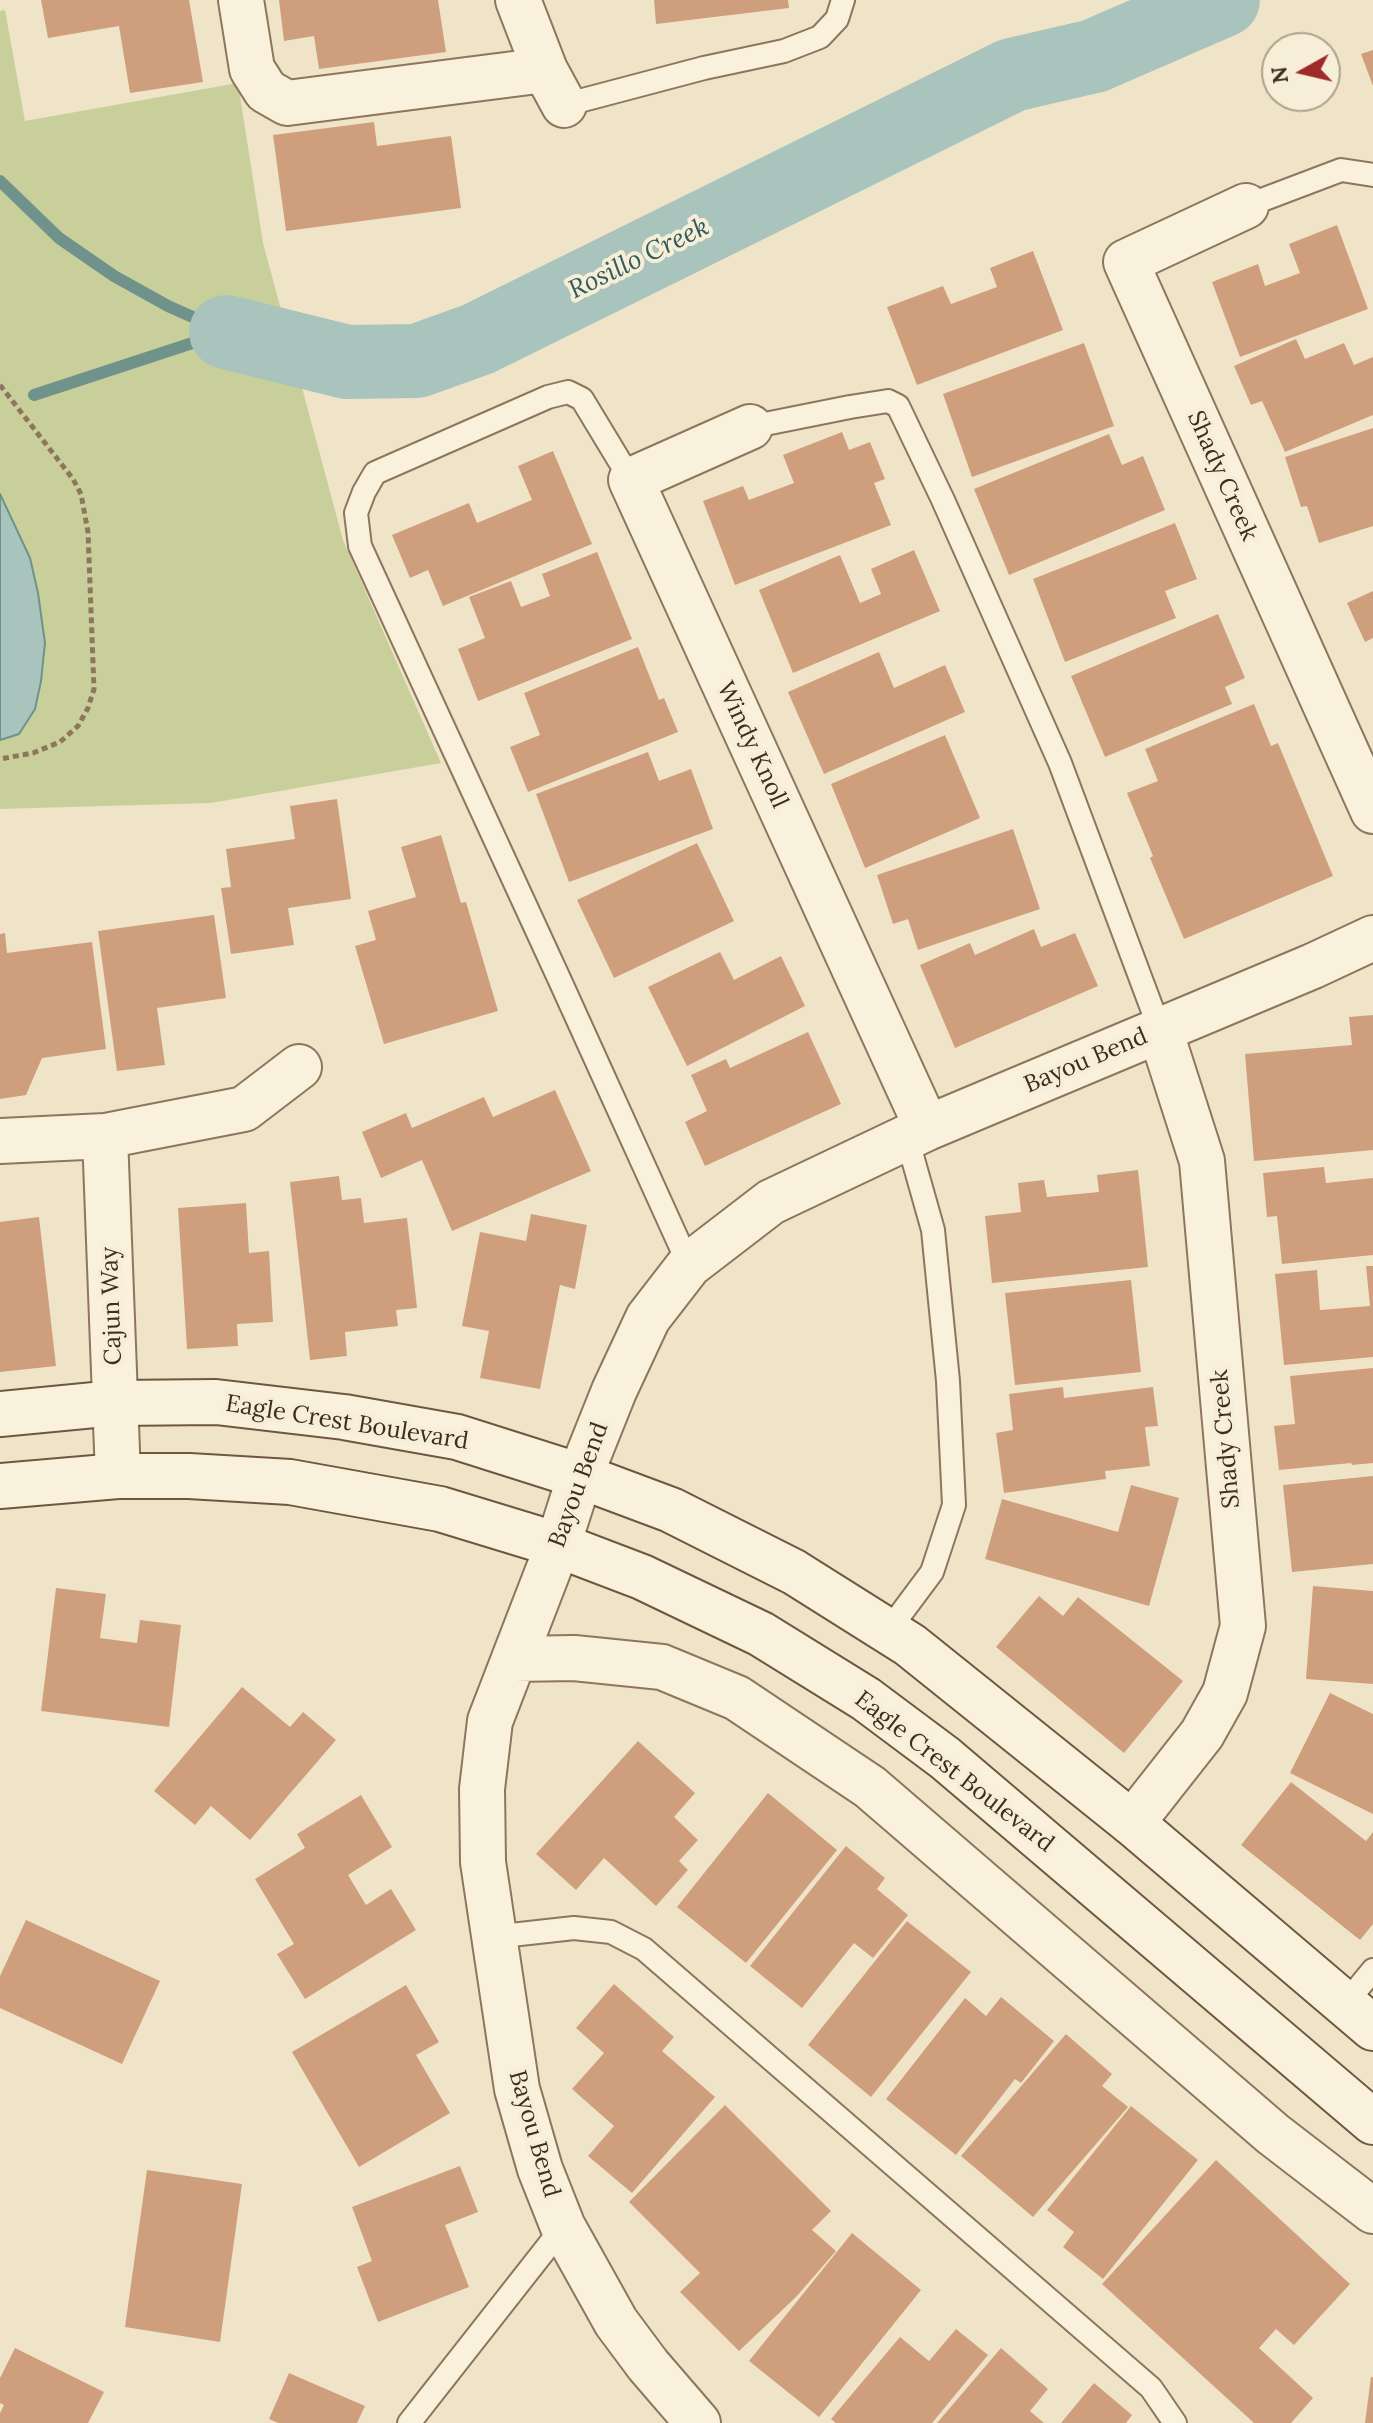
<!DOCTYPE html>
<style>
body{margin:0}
#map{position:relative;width:1373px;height:2423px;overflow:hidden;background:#f0e4c8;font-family:Lora,serif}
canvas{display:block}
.north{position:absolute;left:1261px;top:32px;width:80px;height:80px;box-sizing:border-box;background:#f7eed8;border:2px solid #ada18e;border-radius:50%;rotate:262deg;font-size:22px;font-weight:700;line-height:32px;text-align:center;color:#3d2e20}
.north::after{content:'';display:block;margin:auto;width:28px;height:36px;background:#9e2a2b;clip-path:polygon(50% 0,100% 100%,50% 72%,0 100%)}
</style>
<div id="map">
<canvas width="1373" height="2423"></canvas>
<div class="north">N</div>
</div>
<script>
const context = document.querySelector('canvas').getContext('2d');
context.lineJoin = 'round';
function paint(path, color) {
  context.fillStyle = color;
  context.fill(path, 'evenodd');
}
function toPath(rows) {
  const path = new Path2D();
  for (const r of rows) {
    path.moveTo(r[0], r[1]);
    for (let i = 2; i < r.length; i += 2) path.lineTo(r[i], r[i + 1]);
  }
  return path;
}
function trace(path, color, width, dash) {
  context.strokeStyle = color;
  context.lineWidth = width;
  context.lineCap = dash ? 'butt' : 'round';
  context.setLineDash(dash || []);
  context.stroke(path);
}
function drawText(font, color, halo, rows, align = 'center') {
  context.font = font + ' Lora,serif';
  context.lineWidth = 8;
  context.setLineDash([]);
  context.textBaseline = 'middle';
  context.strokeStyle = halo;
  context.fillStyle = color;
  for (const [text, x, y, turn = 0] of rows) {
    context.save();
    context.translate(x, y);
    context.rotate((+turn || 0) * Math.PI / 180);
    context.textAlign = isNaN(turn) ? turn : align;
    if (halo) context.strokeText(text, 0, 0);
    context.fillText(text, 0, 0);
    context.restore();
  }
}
paint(toPath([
 [5,10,25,121,238,83,263,243,343,540,441,763,211,803,0,809,0,11]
]), '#c9cf9b');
const water = toPath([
 [0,494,30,558,38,593,45,643,41,681,35,709,19,734,0,740,0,494]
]);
paint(water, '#a9c4bc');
trace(water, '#6f938a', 2);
trace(toPath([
 [0,181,59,238,114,276,168,306,226,332],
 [34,395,226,332]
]), '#6f938a', 12);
trace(toPath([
 [226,332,347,362,417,361,478,339,1012,75,1094,56,1223,0]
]), '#a9c4bc', 74);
paint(toPath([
 [41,0,189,0,203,82,130,93,119,26,48,38],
 [279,0,438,0,446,52,319,69,314,36,284,41],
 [654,0,788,0,789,8,656,24],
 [1373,50,1373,86,1361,54],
 [374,122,377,146,451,136,461,208,286,231,273,135],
 [1337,225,1368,309,1240,357,1212,282,1258,264,1265,286,1300,273,1289,244],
 [1033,251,1063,330,917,385,887,307,943,286,951,304,997,287,990,268],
 [1296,339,1305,359,1344,343,1354,365,1373,357,1373,415,1285,452,1262,401,1251,405,1234,366],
 [1084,343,1114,426,972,477,943,394],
 [1373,428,1373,526,1319,543,1307,506,1301,507,1285,457],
 [842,432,849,450,870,442,885,479,874,483,891,525,735,585,703,501,743,486,749,500,794,483,783,455],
 [1109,434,1122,465,1143,456,1165,510,1009,575,974,489],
 [553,451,592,544,443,606,428,570,410,578,392,535,469,503,477,523,532,500,518,466],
 [1175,523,1197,579,1165,591,1176,618,1065,662,1033,579],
 [914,550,940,611,793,673,759,590,840,555,860,603,881,594,871,569],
 [597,552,632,639,478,701,458,649,485,638,469,597,511,581,521,607,550,596,542,574],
 [1373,591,1373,638,1365,642,1347,603],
 [1218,614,1245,678,1225,687,1232,704,1105,757,1071,676],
 [638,647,659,700,664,698,678,732,528,792,510,747,540,735,524,693],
 [879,652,894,688,945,665,965,712,824,774,788,692],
 [1254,704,1271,746,1278,743,1333,876,1184,939,1150,858,1153,856,1127,793,1158,781,1145,749],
 [945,735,980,818,865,868,831,784],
 [648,752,659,781,691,769,713,829,569,882,536,794],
 [337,799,351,899,288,908,294,945,231,954,221,888,231,887,226,849,295,839,290,806],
 [1013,829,1040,909,918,950,908,919,893,924,877,875],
 [441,835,461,903,466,902,498,1011,384,1044,355,946,376,940,368,911,416,897,401,847],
 [697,843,734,921,614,978,577,900],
 [214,915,226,998,157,1008,165,1065,117,1071,98,931],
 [1034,929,1041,947,1075,933,1098,986,955,1048,920,965,970,943,975,955],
 [5,933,7,953,92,942,106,1049,42,1058,26,1095,0,1099,0,934],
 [720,952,734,980,781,956,805,1006,687,1066,648,987],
 [1373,1015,1373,1150,1254,1161,1245,1054,1352,1045,1349,1017],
 [808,1032,841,1104,705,1166,685,1122,707,1111,691,1075,726,1059,730,1068],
 [555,1090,591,1171,452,1231,422,1160,381,1178,362,1132,406,1113,412,1128,484,1097,493,1117],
 [1324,1167,1326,1183,1373,1178,1373,1255,1282,1264,1277,1216,1267,1217,1263,1173],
 [1138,1170,1148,1267,992,1283,985,1216,1021,1212,1018,1183,1044,1180,1047,1197,1099,1192,1097,1175],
 [339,1176,342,1200,361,1198,364,1223,407,1218,417,1308,396,1310,398,1326,345,1332,347,1356,310,1360,290,1182],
 [246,1203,249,1253,269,1251,273,1322,237,1324,238,1346,187,1349,178,1208],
 [531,1214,587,1225,575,1289,560,1285,540,1389,480,1378,489,1331,462,1326,480,1232,526,1241],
 [39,1217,56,1366,0,1372,0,1222],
 [1366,1266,1373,1266,1373,1357,1284,1365,1275,1274,1317,1270,1320,1310,1370,1306],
 [1131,1280,1141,1372,1015,1385,1005,1293],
 [1373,1368,1373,1463,1352,1465,1351,1463,1279,1470,1274,1426,1295,1424,1290,1376],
 [1063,1387,1064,1398,1153,1387,1158,1426,1145,1427,1150,1466,1105,1471,1106,1479,1004,1493,996,1433,1013,1430,1009,1394],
 [1373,1476,1373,1564,1292,1572,1283,1485],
 [1131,1485,1179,1498,1149,1606,985,1559,1002,1499,1118,1532],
 [1313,1586,1373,1591,1373,1684,1306,1679],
 [56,1588,106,1594,100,1638,137,1643,140,1620,181,1625,169,1727,41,1711],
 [1039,1596,1063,1616,1078,1597,1183,1681,1124,1753,996,1647],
 [242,1687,290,1727,303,1712,336,1740,250,1840,211,1806,195,1825,154,1791],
 [1330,1693,1373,1714,1373,1814,1290,1773],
 [638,1741,695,1793,674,1817,698,1840,679,1861,688,1870,656,1906,604,1858,576,1890,536,1854],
 [1291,1782,1366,1841,1373,1832,1373,1924,1360,1940,1241,1845],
 [768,1793,837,1850,746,1963,677,1907],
 [361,1795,392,1847,348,1875,366,1905,391,1889,416,1930,305,1999,277,1954,294,1944,255,1879,305,1848,297,1834],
 [846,1846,885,1878,877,1889,908,1915,873,1958,854,1943,802,2008,750,1966],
 [26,1920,160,1981,122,2064,0,2008,0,1976],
 [907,1921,971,1972,871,2097,808,2045],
 [614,1984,674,2037,662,2051,715,2097,632,2193,588,2156,614,2126,572,2089,604,2053,576,2028],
 [406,1985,439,2042,416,2055,450,2113,359,2167,292,2052],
 [1001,1997,1054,2041,1021,2083,1015,2079,956,2155,886,2099,965,1998,986,2016],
 [1066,2034,1112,2074,1102,2086,1128,2107,1033,2217,961,2156],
 [725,2105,831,2211,812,2230,836,2251,796,2297,739,2351,680,2292,700,2273,629,2202],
 [1131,2106,1198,2160,1103,2279,1063,2247,1074,2232,1047,2210],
 [1216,2160,1350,2284,1294,2345,1276,2329,1259,2348,1313,2398,1291,2423,1254,2423,1102,2284],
 [460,2166,478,2212,445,2225,469,2287,378,2322,357,2267,372,2261,352,2207],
 [147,2170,242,2184,220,2342,125,2327],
 [852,2233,921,2290,819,2417,749,2361],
 [956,2329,988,2355,932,2423,836,2423,831,2419,900,2337,929,2361],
 [15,2348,104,2392,88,2423,0,2423,0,2413,4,2405,0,2403,0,2378],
 [1001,2348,1048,2389,1030,2411,1044,2423,937,2423],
 [289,2373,365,2406,357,2423,278,2423,269,2419],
 [1371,2377,1373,2377,1373,2423,1365,2423],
 [1094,2383,1132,2415,1126,2423,1061,2423]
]), '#cf9f7d');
const lane = toPath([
 [564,105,704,68,784,51,820,37,837,19,843,0],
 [1246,206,1341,170,1373,175],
 [750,427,850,407,888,401,898,406,943,500,1060,763,1160,1030],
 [631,480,582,399,568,392,548,397,375,473,364,492,356,513,360,546,562,985,689,1265],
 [888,1631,932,1572,954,1505,948,1381,933,1230,907,1138],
 [493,1937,574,1928,611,1932,644,1949,1151,2388,1175,2423],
 [1345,2004,1373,1970],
 [409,2423,563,2227]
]);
const street = toPath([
 [241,0,252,69,266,91,287,103,545,70],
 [518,0,545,70,564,105],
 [1246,206,1126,262,1373,811],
 [750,427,631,480,927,1128],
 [105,1136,118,1476],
 [0,1141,105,1136,244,1109,299,1067],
 [514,1659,574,1658,662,1667,737,1698,870,1787,1273,2134,1373,2211],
 [1132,1823,1202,1734,1225,1693,1243,1626,1202,1161,1160,1030],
 [698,2423,648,2365,616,2322,563,2227,540,2169,517,2089,483,1862,482,1789,490,1721,558,1545,580,1476,614,1391,648,1318,689,1265,771,1202,927,1128,1313,966,1373,938]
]);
const secondary = toPath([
 [0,1414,115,1403,216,1402,344,1417,457,1437,580,1476,671,1510,794,1572,910,1645,1132,1823,1373,2028],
 [0,1486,118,1476,189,1476,290,1482,440,1509,558,1545,642,1577,761,1634,866,1699,945,1758,1373,2122]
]);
trace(lane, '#8d765c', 26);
trace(street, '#8d765c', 48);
trace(secondary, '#6f573f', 48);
trace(toPath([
 [0,385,73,479,81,494,88,532,94,689,88,708,78,726,60,742,33,753,0,759]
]), '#8d765c', 5, [6, 4]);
trace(lane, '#faf1dc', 22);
trace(street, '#faf1dc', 44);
trace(secondary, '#faf1dc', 44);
drawText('24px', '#3d2e20', '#f7eed8', [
 ["Shady Creek",1222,476,66],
 ["Windy Knoll",752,745,65],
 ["Bayou Bend",1086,1061,-23],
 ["Cajun Way",112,1306,-92],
 ["Eagle Crest Boulevard",347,1423,9],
 ["Shady Creek",1226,1439,-95],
 ["Bayou Bend",579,1485,-70],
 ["Eagle Crest Boulevard",954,1772,38],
 ["Bayou Bend",534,2134,74]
]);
drawText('italic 26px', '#2f5d5a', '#f7eed8', [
 ["Rosillo Creek",639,259,-26]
]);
</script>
